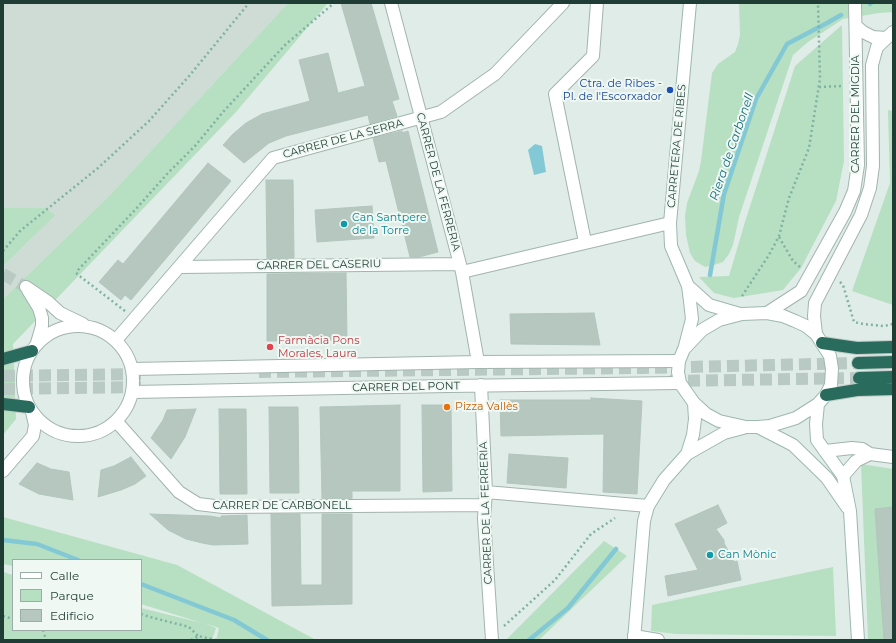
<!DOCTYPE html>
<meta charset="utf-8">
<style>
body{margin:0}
#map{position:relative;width:896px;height:643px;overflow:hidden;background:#e0ece7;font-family:Montserrat,sans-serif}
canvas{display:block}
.frame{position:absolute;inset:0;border:4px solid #1f3d35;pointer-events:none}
.legend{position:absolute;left:12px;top:559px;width:130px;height:72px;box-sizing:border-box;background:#f0f8f4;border:1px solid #9cada8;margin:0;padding:5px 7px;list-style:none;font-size:12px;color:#1f3d35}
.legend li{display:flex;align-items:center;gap:8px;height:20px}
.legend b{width:20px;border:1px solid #9cada8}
</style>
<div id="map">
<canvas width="896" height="643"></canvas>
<div class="frame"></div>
<ul class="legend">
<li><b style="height:5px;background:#fff"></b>Calle</li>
<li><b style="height:11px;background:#b7dfc2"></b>Parque</li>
<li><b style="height:11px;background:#b5c7bf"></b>Edificio</li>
</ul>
</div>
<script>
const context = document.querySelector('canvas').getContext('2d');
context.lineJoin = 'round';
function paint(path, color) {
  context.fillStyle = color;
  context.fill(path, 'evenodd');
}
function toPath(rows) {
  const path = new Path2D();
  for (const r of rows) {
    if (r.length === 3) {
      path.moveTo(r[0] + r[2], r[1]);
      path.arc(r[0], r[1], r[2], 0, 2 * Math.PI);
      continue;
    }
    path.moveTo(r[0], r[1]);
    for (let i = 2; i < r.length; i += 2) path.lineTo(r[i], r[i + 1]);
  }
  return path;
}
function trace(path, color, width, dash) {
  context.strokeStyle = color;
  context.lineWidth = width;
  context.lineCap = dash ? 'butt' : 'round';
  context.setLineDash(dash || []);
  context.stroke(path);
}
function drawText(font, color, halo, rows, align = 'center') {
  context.font = font + ' Montserrat,sans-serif';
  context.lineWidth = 4;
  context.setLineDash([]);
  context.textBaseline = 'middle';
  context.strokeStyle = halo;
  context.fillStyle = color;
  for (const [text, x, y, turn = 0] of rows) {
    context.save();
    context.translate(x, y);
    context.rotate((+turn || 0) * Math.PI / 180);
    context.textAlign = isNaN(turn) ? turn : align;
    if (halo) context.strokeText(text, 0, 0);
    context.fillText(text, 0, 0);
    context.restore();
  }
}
paint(toPath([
 [3,3,288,3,110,195,3,299,3,266,56,215,45,208,3,208]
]), '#cedcd5');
paint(toPath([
 [288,3,328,3,236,112,13,344,16,419,3,435,3,299,110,195],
 [739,3,893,3,893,12,879,13,843,19,808,42,793,55,739,217,733,245,729,254,723,262,714,265,705,267,695,261,690,253,686,235,685,216,687,203,699,171,701,161,712,73,718,64,735,52,738,44,740,35],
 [842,25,844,161,836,201,801,268,783,290,734,298,714,293,699,277,729,276,745,222,795,66],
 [888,110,893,111,893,305,852,291,890,183],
 [3,208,45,208,56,215,3,266],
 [861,464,893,469,893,640,868,640],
 [3,517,177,565,316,640,216,640,219,628,204,623,216,628,212,640,3,640,3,572,13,575,13,630,141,630,141,608,202,623,141,604,141,560,13,560,13,566,3,564],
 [604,541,627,556,539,640,506,640],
 [833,567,836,636,676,634,651,631,652,605]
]), '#b7dfc2');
paint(toPath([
 [535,144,542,146,546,172,534,175,528,150]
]), '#83c9d5');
trace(toPath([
 [870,4,871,3],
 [710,275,724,194,756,99,787,44,827,23,841,15],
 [3,540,37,544,78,560],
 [141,584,234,620,267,640],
 [529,640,568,608,616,549]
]), '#83c9d5', 4.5);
const building = toPath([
 [341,3,371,3,399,99,392,101,397,116,370,124,368,115,286,136,269,143,244,163,223,145,233,134,246,123,262,114,310,101,299,60,328,53,338,93,365,86,341,3],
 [402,131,402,133,408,131,438,252,419,257,410,257,386,161,379,162,373,138,402,131],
 [208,163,231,181,131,300,125,295,121,300,99,282,118,260,123,264,208,163],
 [266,180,293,180,294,258,267,259,266,180],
 [372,206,374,238,317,242,315,210,372,206],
 [346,273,347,340,267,341,267,274,346,273],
 [594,313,600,345,511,344,510,314,594,313],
 [591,398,642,401,637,494,603,492,604,434,501,436,500,400,591,400,591,398],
 [400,405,400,491,352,491,352,499,322,499,320,407,400,405],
 [422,405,451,405,452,491,423,492,422,405],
 [269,407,298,407,299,493,270,493,269,407],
 [196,409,185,437,171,459,151,438,163,420,167,410,196,409],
 [219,409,246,409,247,494,220,494,219,409],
 [509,454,568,458,566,488,507,483,509,454],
 [131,457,146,476,135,484,121,490,98,497,101,470,114,466,131,457],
 [37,463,51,469,69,472,73,500,39,494,19,484,37,463],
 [718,505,727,523,716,529,724,540,724,543,734,562,737,561,741,580,668,596,665,576,698,570,675,524,718,505],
 [893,507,893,640,884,640,875,509,893,507],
 [150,514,210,516,221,518,221,516,247,515,248,544,213,545,202,543,186,539,168,530,150,514],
 [271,514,300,514,301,585,322,585,322,514,352,514,352,604,272,606,271,514]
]);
paint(building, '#b5c7bf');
trace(building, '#b2c6be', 1);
trace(toPath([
 [3,274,26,287]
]), '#b9c9c3', 12, [12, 6]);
trace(toPath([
 [259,372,643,368,858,363],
 [3,376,145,374],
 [670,381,859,378],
 [3,389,146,387]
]), '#b9c9c3', 12, [12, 6]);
const street = toPath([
 [391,3,462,272,478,362],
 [856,26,863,32,873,37,886,38],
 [585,242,555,94,593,56,597,3],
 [179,267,459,264],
 [462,272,670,223],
 [26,287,48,302,60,313,83,324],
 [28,290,39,308,42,318,42,326,37,343],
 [767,313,801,291,845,212,854,191,858,165,855,3],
 [78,381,55],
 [816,334,814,316,815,303,861,215,870,188,873,166,872,65,877,47,893,32],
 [116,340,273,158,441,112,495,74,563,3],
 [133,369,478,362,679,361],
 [481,385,486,492,484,518,492,640],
 [133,392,448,386,680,383],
 [116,421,179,492,198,504,223,507,485,505],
 [825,451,852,448,862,449,870,454,893,457],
 [3,471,33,436,35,425,32,412],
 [843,476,856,461,870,454],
 [486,492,648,506],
 [634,636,658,640]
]);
const secondary = toPath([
 [688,286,709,305,740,314],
 [767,313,783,316,795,321,806,326,816,334,830,356,832,369,831,385,826,395,818,404,796,418,770,426,758,427,746,427,719,421,706,414,694,403,680,383,678,372,679,361,684,349,702,330,719,320,742,314,767,313],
 [685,346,692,319,690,301,688,286,671,246,670,223,690,3],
 [818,404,816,424,817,440,843,476,850,511,858,640],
 [758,427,793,445,827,478,847,507],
 [687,454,693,435,695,419,694,403],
 [634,640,644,521,648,506,664,480,687,454,724,433,743,428]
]);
const highway = toPath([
 [822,343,857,348,893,347],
 [3,359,32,351],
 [858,363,893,362],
 [859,378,893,377],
 [826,395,857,390,893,389],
 [3,404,29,407]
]);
trace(street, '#a2b4ae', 14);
trace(secondary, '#9db8af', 14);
trace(highway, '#c0c9c6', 14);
trace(toPath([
 [819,87,843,86],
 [779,237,793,261,800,267],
 [3,251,20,231,98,168,149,121,190,75,249,3],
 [840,282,843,285,854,322,863,324,884,326,893,324],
 [742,296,769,255,779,236,789,198,809,148,820,79,818,3],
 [125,311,77,274,77,271,135,210,168,173,195,146,223,112,285,45,334,3],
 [141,614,150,617,189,627,198,636,197,640],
 [3,616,13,619],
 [504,626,555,580,591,534,615,518],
 [43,630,46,640],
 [191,640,198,636,216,640]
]), '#7eb2a2', 2.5, [2, 3]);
trace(street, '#fff', 12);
trace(secondary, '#fff', 12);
trace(highway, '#296c5e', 12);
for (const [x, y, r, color] of [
 [670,90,4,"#1a4fb4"],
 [344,224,4,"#0f9aa8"],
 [270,347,4,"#e0444e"],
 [447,407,4,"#e8710a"],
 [710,555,4,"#0f9aa8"]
]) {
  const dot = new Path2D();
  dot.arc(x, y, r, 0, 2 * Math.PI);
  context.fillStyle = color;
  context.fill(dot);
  trace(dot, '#f0f8f4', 1.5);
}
drawText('11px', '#164399', '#f0f8f4', [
 ["Ctra. de Ribes -",662,84],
 ["Pl. de l'Escorxador",662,97]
], 'right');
drawText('11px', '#1f3d35', '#f0f8f4', [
 ["CARRER DEL MIGDIA",856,114,-90],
 ["CARRER DE LA SERRA",343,139,-15],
 ["CARRETERA DE RIBES",677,146,-85],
 ["CARRER DE LA FERRERIA",438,182,75],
 ["CARRER DEL CASERIU",319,265,-1],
 ["CARRER DEL PONT",406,387,-1],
 ["CARRER DE CARBONELL",282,506],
 ["CARRER DE LA FERRERIA",486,513,-92]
]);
drawText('11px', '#0d838f', '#f0f8f4', [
 ["Can Santpere",352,218],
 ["de la Torre",352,231],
 ["Can Mònic",718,555]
], 'left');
drawText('11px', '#be3a42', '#f0f8f4', [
 ["Farmàcia Pons",278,341],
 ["Morales, Laura",278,354]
], 'left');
drawText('11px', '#c56008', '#f0f8f4', [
 ["Pizza Vallès",455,407]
], 'left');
drawText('italic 12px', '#156c7d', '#f0f8f4', [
 ["Riera de Carbonell",732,147,-71]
]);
</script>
